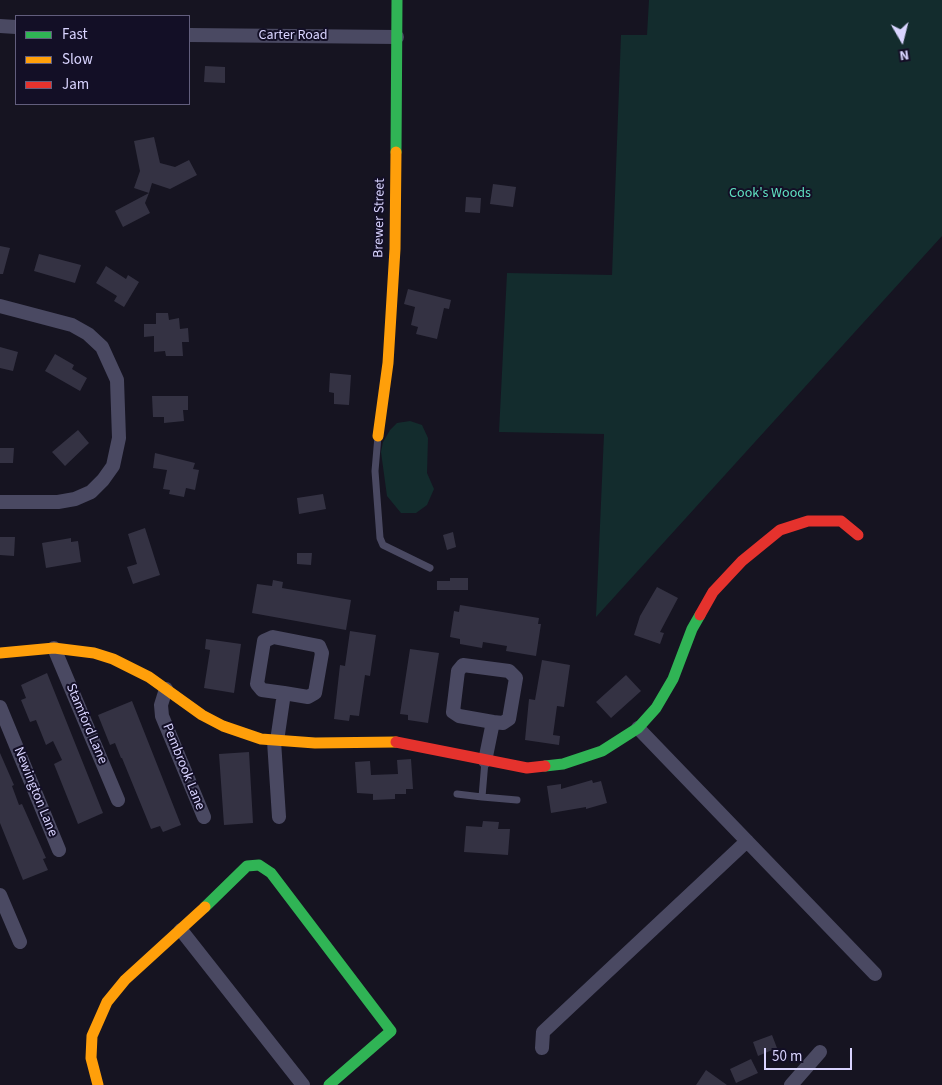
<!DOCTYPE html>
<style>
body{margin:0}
#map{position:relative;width:942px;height:1085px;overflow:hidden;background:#161421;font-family:"Source Sans 3",sans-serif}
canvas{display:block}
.legend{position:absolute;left:15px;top:15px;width:175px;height:90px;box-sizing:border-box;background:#130f26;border:1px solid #625e7d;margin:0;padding:6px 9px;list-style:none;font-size:15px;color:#d9d4ff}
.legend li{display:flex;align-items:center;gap:10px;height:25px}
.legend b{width:25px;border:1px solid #625e7d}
.north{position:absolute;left:877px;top:15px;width:50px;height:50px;-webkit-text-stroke:4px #130f26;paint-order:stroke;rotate:172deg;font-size:14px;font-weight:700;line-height:20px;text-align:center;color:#d9d4ff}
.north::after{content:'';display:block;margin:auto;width:18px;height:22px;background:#d9d4ff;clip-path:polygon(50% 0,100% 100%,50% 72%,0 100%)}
.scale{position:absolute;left:764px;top:1048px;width:88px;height:22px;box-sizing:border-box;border:2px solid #d9d4ff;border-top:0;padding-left:6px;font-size:15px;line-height:18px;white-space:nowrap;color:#d9d4ff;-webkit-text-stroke:4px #130f26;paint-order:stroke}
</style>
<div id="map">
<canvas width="942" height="1085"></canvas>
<ul class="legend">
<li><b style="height:6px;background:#30b455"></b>Fast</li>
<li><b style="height:6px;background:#ff9f0a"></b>Slow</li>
<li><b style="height:6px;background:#e5322d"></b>Jam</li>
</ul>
<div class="north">N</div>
<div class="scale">50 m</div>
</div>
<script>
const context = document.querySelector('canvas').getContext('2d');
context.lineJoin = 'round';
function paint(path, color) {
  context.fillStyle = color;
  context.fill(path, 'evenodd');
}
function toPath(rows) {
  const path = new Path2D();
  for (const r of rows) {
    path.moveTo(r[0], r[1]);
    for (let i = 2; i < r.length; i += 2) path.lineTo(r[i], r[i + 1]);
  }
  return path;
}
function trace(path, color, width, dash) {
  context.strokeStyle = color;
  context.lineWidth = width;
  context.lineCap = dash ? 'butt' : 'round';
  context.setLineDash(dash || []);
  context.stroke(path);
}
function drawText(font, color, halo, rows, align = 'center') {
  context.font = font + ' "Source Sans 3",sans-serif';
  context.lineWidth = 4;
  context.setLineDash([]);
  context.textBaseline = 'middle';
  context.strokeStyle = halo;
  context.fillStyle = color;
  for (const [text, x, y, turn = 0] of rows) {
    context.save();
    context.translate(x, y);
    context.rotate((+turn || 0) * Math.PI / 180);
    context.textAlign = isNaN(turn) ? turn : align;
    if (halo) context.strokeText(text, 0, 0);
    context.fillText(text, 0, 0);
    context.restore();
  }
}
paint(toPath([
 [649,0,942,0,942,236,596,617,604,434,499,432,507,273,612,275,621,35,647,35],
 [410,421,422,425,428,438,427,473,434,489,427,505,416,513,401,513,387,496,381,452,383,442,390,430,397,423]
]), '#132c2d');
paint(toPath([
 [205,66,225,67,225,83,204,82],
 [154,137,160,163,175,167,189,160,197,175,170,189,152,183,149,193,134,188,140,171,134,141],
 [493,184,516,187,513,207,490,204],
 [149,193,145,203,150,213,123,227,115,211],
 [466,197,481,198,480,213,465,212],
 [0,246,10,248,3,274,0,274],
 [39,254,81,265,75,283,34,271],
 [106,266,126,279,128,275,139,282,124,307,114,301,117,296,96,283],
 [408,289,451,300,449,309,444,308,437,339,416,334,418,327,411,325,415,307,404,304],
 [156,313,168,313,169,320,179,318,180,329,188,328,189,342,182,342,183,356,166,356,165,351,154,352,154,336,144,337,144,324,156,324],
 [0,347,18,352,13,371,0,368],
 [55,354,74,365,72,369,87,378,80,391,45,371],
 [330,373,351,375,349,405,334,404,334,393,329,392],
 [152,396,188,396,188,410,183,410,184,421,164,423,164,417,153,417],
 [78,430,89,443,65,466,52,452],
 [0,448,14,448,13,463,0,463],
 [155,453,195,463,193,469,199,470,195,490,186,488,184,497,169,494,170,490,163,489,167,470,153,468],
 [323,494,326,509,299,514,297,498],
 [145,528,160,575,133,584,127,567,137,564,128,534],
 [453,532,456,547,447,550,443,535],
 [0,537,15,537,14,556,0,555],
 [71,538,71,542,78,541,81,562,46,568,42,543],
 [297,553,312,553,311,565,297,564],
 [450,578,468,578,468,590,437,590,437,581,450,581],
 [273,580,283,582,282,588,351,600,346,630,252,613,257,584,272,586],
 [657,587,678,598,660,632,664,633,660,644,634,635,640,616],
 [460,605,539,618,538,624,541,624,536,656,506,651,507,646,483,642,482,648,460,644,460,639,450,637,454,611,459,612],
 [350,631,376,635,370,676,365,675,359,716,350,715,349,721,334,719,340,665,345,666],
 [206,639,241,644,234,693,204,688,210,650,205,649],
 [410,649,439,653,428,723,408,720,408,715,400,714],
 [542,660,570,665,564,707,557,706,553,735,560,736,559,745,525,740,529,699,535,700],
 [47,673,103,813,78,824,54,764,62,760,53,741,46,745,36,720,30,722,21,700,26,698,21,685],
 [626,675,641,691,611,718,596,702],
 [132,701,181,825,163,832,160,826,151,829,122,758,121,758,115,743,110,745,98,715],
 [249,752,253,823,224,825,219,754],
 [0,753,14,785,12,786,19,805,22,804,46,858,43,859,48,870,23,880,0,823],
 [411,759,413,789,406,789,406,794,395,794,395,799,373,800,373,794,357,793,355,762,370,761,371,775,398,774,397,760],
 [592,780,593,783,601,781,607,803,586,809,586,807,551,813,547,786,561,784,561,789],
 [483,821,499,822,498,829,510,829,508,855,464,852,466,826,482,827],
 [772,1035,777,1048,758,1056,753,1042],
 [751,1059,758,1073,736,1083,730,1069],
 [706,1070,727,1085,696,1085]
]), '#343243');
trace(toPath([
 [378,436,375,471,380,538,383,545,430,568],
 [485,761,482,797,517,800],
 [457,794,482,797]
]), '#4a4962', 7);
trace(toPath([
 [0,26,16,27],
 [189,35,397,37],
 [0,306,72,325,88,334,102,347,117,380,119,438,113,466,103,480,91,492,75,499,58,502,0,502],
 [54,648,118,800],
 [166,689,161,705,162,716,204,817],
 [0,707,59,850],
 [638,728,875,974],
 [274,741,279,817],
 [277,741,284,693,308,697,315,693,322,653,319,646,273,637,264,641,257,684,262,690,284,693],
 [485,761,493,722,503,723,509,719,516,678,509,671,463,665,458,671,453,712,459,716,493,722],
 [0,895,20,942],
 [181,930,303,1085],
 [542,1048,543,1032,747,841],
 [791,1085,820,1052]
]), '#4a4962', 14);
trace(toPath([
 [396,152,397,0],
 [545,766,563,764,602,751,638,728,656,708,673,679,692,629,700,615],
 [205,907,247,866,259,865,271,873,391,1031,329,1085]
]), '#30b455', 11);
trace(toPath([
 [378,436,388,363,395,249,396,152],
 [0,653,54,648,94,653,113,659,149,677,202,715,223,726,261,739,315,743,396,742],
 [98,1085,91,1058,92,1036,107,1002,125,980,205,907]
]), '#ff9f0a', 11);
trace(toPath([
 [700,615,713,592,742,561,780,530,808,521,841,521,858,535],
 [396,742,527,768,545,766]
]), '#e5322d', 11);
drawText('14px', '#d9d4ff', '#130f26', [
 ["Carter Road",293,36],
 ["Brewer Street",380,218,-89],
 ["Stamford Lane",86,724,67],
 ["Pembrook Lane",183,767,68],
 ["Newington Lane",35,792,68]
]);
drawText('14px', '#5fe0c0', '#130f26', [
 ["Cook's Woods",770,194]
]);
</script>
